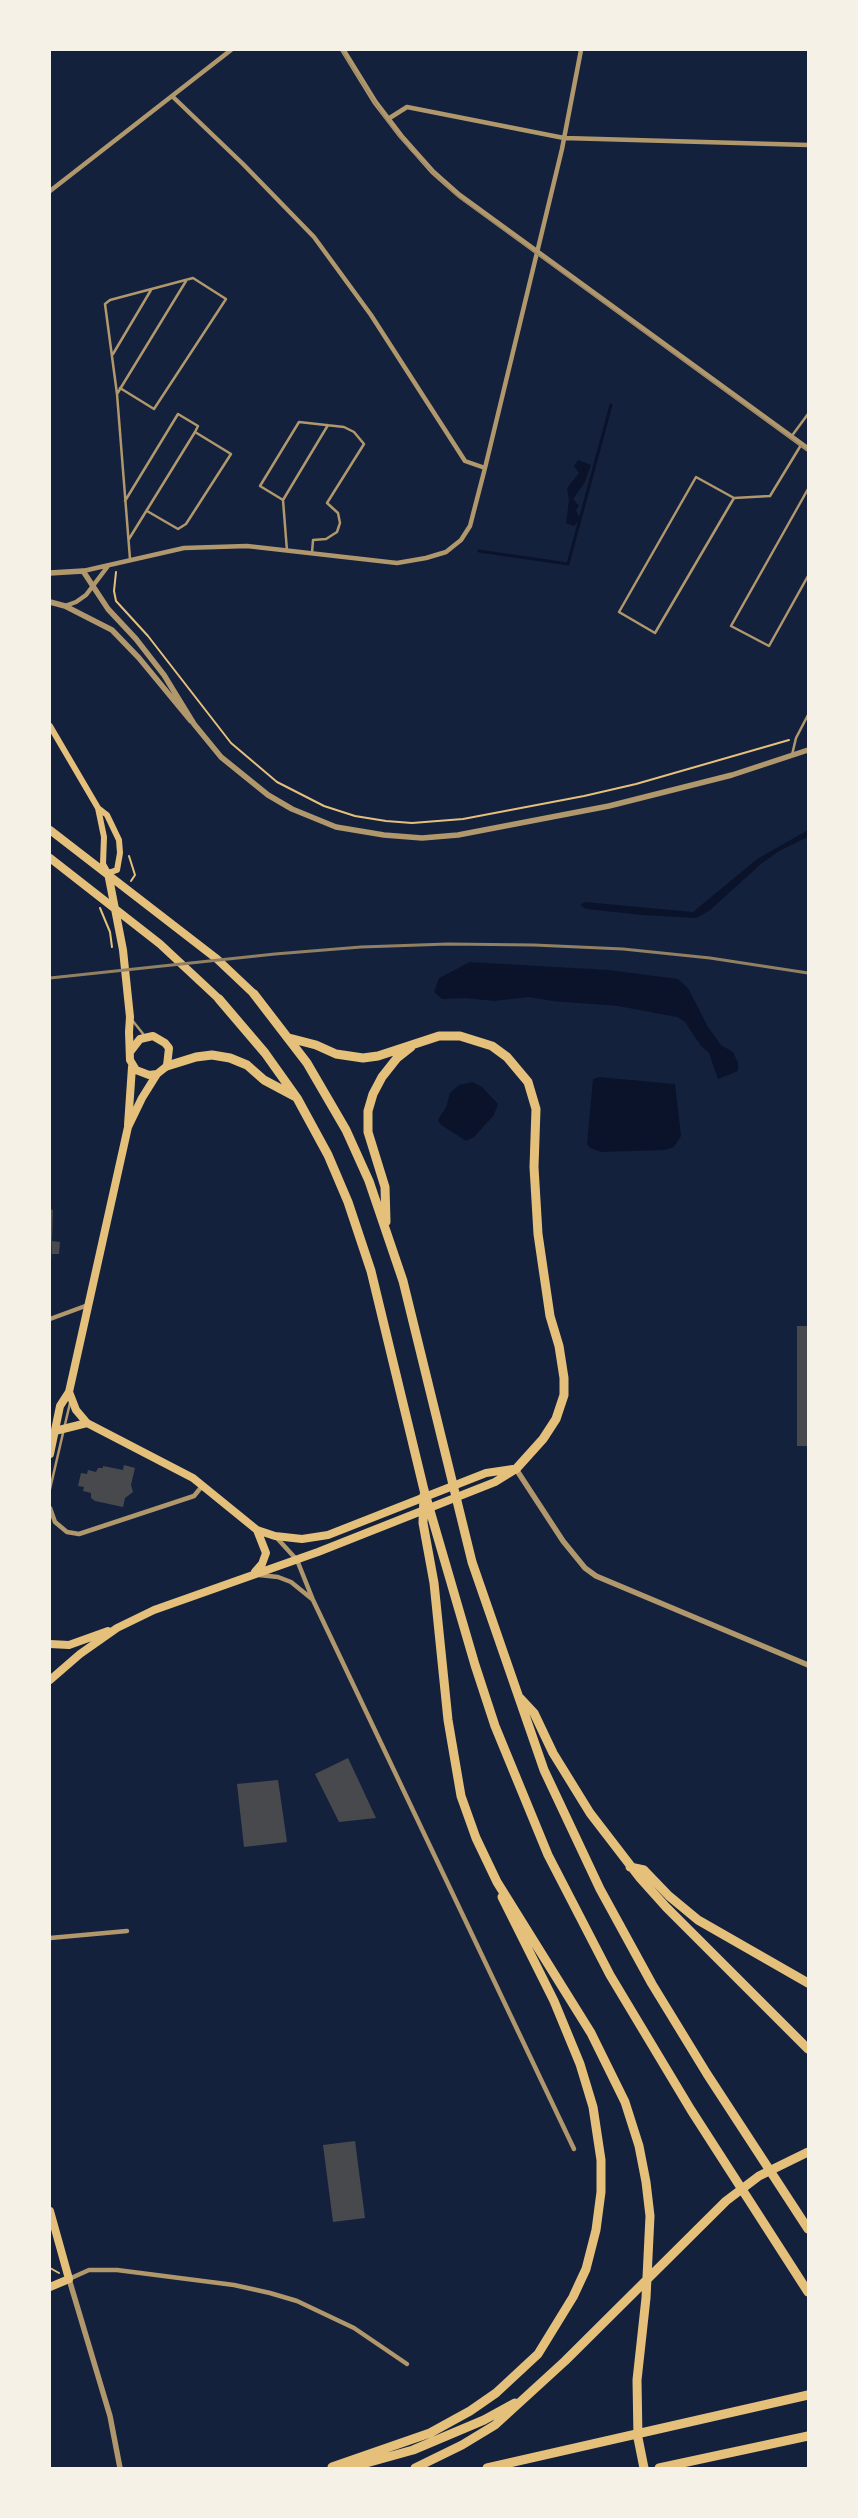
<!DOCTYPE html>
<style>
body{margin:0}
#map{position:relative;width:858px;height:2518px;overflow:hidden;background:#14213d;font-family:"Source Sans 3",sans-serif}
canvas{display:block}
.frame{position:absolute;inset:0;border:51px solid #f6f1e7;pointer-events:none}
</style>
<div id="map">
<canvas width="858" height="2518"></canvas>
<div class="frame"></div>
</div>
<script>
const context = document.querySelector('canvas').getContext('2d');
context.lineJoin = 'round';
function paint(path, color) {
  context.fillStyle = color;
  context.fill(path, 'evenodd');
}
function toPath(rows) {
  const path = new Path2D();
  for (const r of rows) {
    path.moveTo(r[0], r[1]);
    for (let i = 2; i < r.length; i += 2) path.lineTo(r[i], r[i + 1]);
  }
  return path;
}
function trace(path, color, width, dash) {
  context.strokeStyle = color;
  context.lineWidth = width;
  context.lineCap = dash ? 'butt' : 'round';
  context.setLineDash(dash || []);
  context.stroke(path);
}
paint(toPath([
 [578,460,591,465,585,482,573,499,579,506,576,510,580,519,574,526,566,523,569,500,567,488,579,473,574,466],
 [808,830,808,837,779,851,761,864,709,911,696,918,642,915,586,909,580,905,585,902,693,912,757,859],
 [470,962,609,970,678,979,688,988,708,1027,721,1045,733,1052,738,1063,738,1071,718,1079,709,1053,701,1046,685,1022,677,1017,618,1006,552,1001,529,997,494,1001,465,998,442,999,434,992,439,978],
 [599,1077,675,1084,681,1136,674,1147,665,1150,601,1152,590,1148,587,1144,593,1079],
 [473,1082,482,1087,498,1104,494,1115,474,1137,466,1141,440,1124,438,1120,446,1107,450,1093,459,1085]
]), '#0b132b');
trace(toPath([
 [479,551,568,564,611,405]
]), '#0b132b', 3);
paint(toPath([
 [50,1209,53,1210,52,1241,60,1242,59,1254,52,1254,52,1262],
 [797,1326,808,1326,808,1446,797,1446],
 [124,1465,135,1468,131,1485,133,1492,125,1498,123,1507,95,1501,91,1498,91,1493,83,1491,84,1487,78,1486,81,1473,87,1474,88,1470,96,1472,98,1468,103,1468,103,1466,123,1470],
 [348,1758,376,1818,339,1822,315,1774],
 [278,1780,287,1842,244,1847,237,1784],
 [355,2141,365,2218,333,2222,323,2145]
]), '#48494c');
trace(toPath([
 [116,572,114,591,116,601,148,636,231,743,277,782,324,806,355,816,386,821,412,823,463,819,584,796,636,784,789,740],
 [129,856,135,875,131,881],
 [100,908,110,932,112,947],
 [50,2268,59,2273]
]), '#e5c07b', 2);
trace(toPath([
 [113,354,151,290],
 [117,394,105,304,110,300,193,278,226,299,154,409,120,388],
 [791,437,808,414],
 [808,489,731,626,769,646,808,576],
 [734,498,696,477,619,612,655,633,734,498,770,496,801,445],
 [283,500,328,425],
 [125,501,178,414,198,426,195,432],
 [129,539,195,432,231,454,186,524,178,529,147,511],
 [287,551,283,500,260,486,299,422,344,427,354,432,364,444,327,503,338,513,340,523,337,532,326,539,313,540,312,553],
 [130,559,117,394,186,281],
 [792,755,796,738,808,715],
 [132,1020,144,1035],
 [50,1489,70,1403]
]), '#b1986c', 2.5);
trace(toPath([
 [172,96,243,164,314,237,371,315,465,461,485,468],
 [388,119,407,107,564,138,808,145],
 [50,191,231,50],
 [83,571,184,548,247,546,397,563,426,558,446,552,461,540,470,526,485,468,562,149,581,50],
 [65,606,76,602,86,595,108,566],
 [50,1319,88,1305],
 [50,1508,55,1522,67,1532,79,1534,194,1496,203,1485],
 [276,1537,297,1560,313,1600,574,2149],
 [259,1575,278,1577,291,1582,312,1599],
 [50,1938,127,1931],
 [69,2279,89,2270,117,2270,234,2285,270,2293,297,2301,354,2328,407,2364]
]), '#b1986c', 4.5);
trace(toPath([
 [343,50,375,102,401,136,433,172,459,195,808,449],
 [50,573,83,571,108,609,136,639,164,675,194,724,221,757,268,795,292,809,336,827,384,835,422,838,458,835,609,806,732,775,808,750],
 [50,602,65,606,112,630,139,658,191,721],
 [516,1469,563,1541,585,1568,596,1576,808,1665],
 [69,2279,110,2416,120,2468]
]), '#b1986c', 5.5);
trace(toPath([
 [50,726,98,808,104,837,103,864,108,873,117,870,120,853,119,840,107,815,98,808]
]), '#e5c07b', 6);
trace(toPath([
 [50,830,217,959,254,994],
 [50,858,160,944,219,999],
 [108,873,123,950,130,1017,129,1032,130,1060,136,1070,149,1075,157,1074,167,1066,169,1048,165,1043,153,1036,140,1039,130,1052],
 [128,1125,132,1067],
 [69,1392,76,1410,87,1423,193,1478,257,1530,275,1536,302,1539,328,1535,486,1473,513,1469],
 [55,1431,87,1423],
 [50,1454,60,1406,69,1392,128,1127,142,1098,157,1074],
 [255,1572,262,1564,266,1553,257,1530],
 [50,1644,69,1645,108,1631],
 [50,1680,80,1654,117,1628,154,1610,318,1552,495,1482,516,1469],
 [50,2211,69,2279,50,2287]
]), '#e5c07b', 8);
trace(toPath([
 [254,994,307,1063,346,1130,369,1181,403,1281,472,1562,544,1770,600,1889,652,1984,707,2074,808,2229],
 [219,999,265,1053,297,1098,328,1155,348,1202,371,1271,424,1490,475,1665,495,1726,548,1855,610,1975,691,2110,808,2292],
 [289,1038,316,1045,336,1054,363,1058,378,1056,439,1036,460,1036,492,1046,507,1057,528,1082,536,1109,534,1167,538,1234,550,1316,559,1346,564,1378,564,1395,556,1419,543,1439,516,1469],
 [167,1066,196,1057,212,1055,230,1058,247,1065,264,1080,294,1096],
 [386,1222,385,1187,368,1132,368,1111,373,1094,382,1077,397,1058,411,1047],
 [424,1495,423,1523,434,1583,448,1720,461,1796,476,1838,497,1882,591,2033,625,2102,639,2146,646,2182,650,2216,646,2298,637,2380,638,2438,644,2468],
 [520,1698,534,1713,553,1753,590,1813,640,1878,666,1907,808,2049],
 [630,1867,644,1870,669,1896,698,1920,808,1983],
 [332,2467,430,2433,470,2411,496,2393,538,2354,573,2297,586,2269,596,2230,601,2192,601,2160,593,2107,580,2064,554,2001,502,1897],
 [336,2467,352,2467,413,2450,484,2420,515,2403],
 [415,2468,462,2445,495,2425,565,2361,726,2201,759,2176,808,2152],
 [487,2468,808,2395],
 [659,2468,808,2436]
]), '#e5c07b', 9);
trace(toPath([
 [341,50,386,120,412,152,457,196,808,451]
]), '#918062', 1);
trace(toPath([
 [50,978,275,954,361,947,448,944,534,945,623,949,710,958,808,973]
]), '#918062', 3);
</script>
